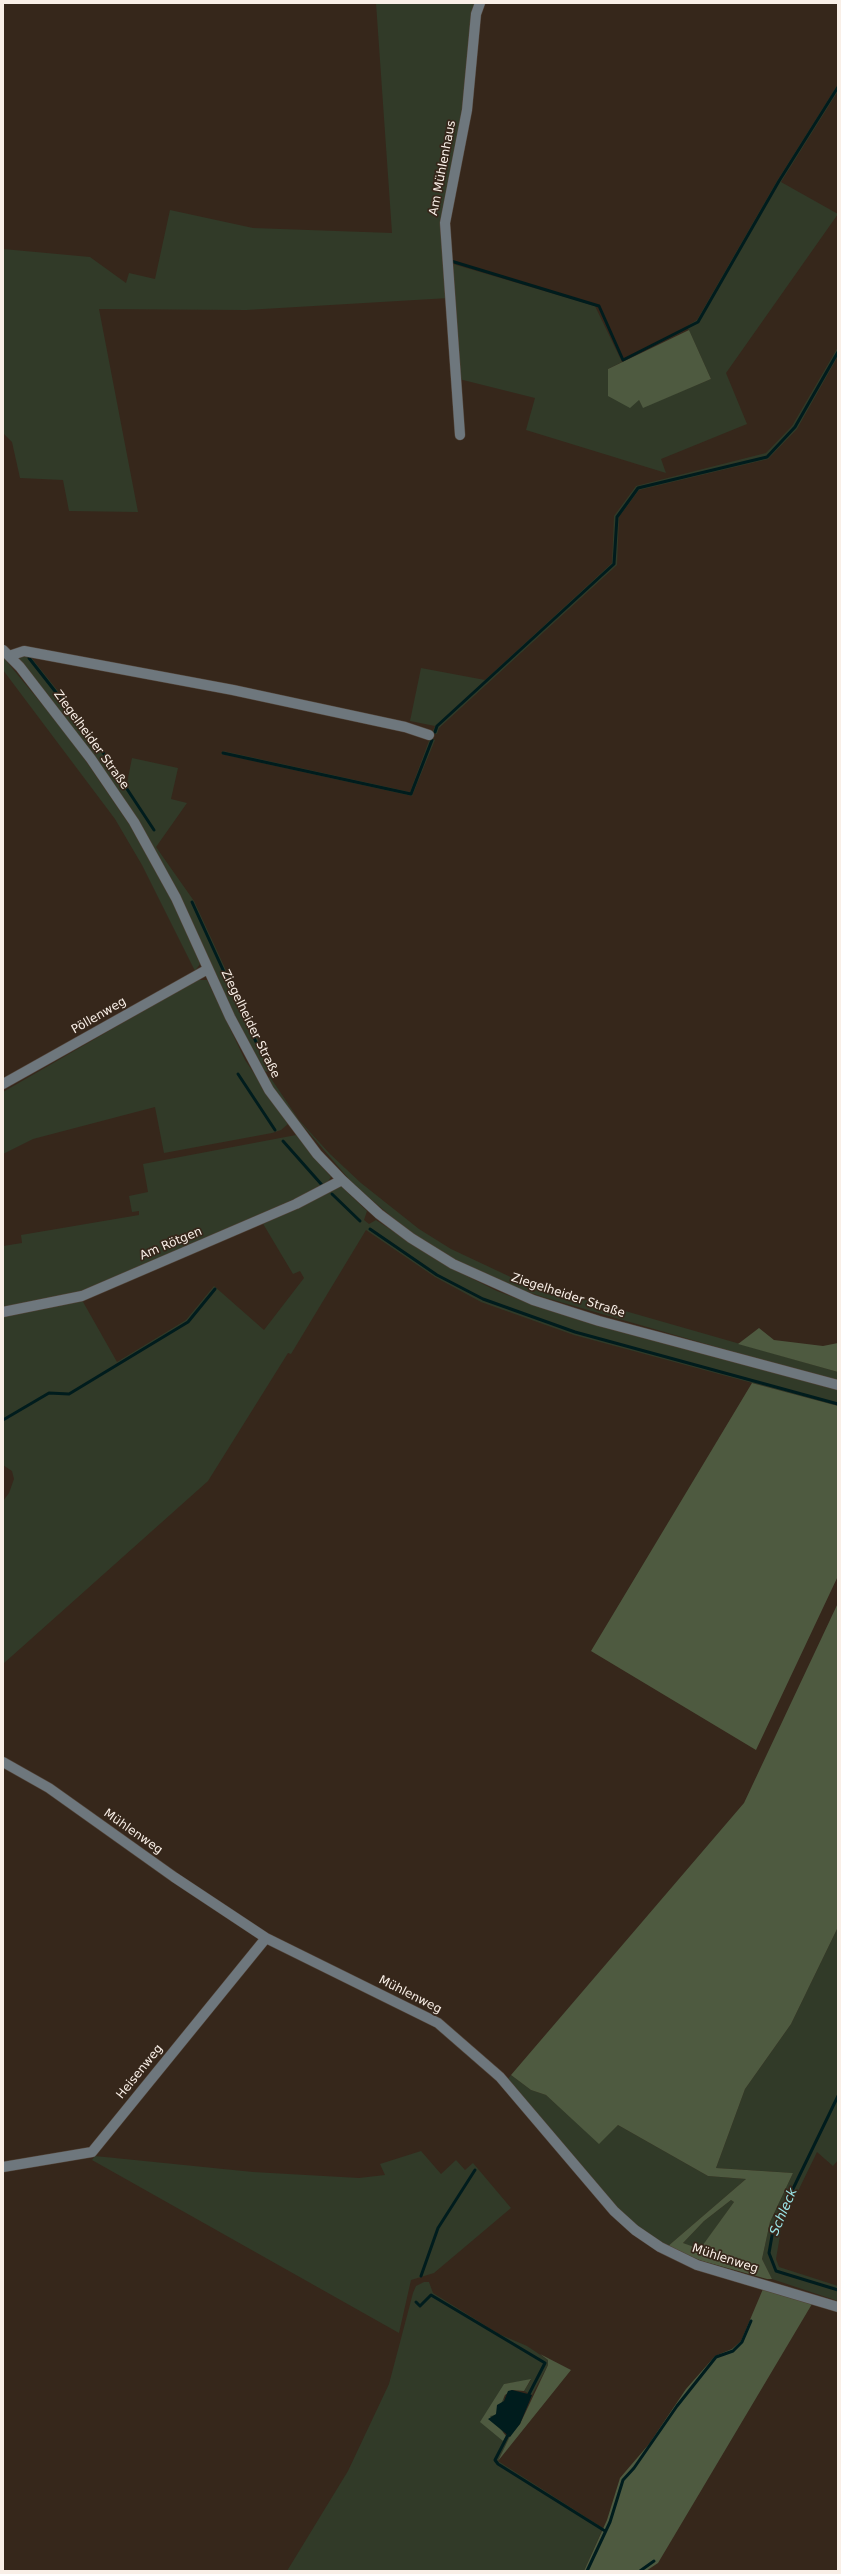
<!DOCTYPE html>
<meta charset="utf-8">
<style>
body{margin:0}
#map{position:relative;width:841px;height:2574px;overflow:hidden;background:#36271b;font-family:"DejaVu Sans",sans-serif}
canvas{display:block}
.frame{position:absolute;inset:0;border:4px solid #f9efe7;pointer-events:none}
</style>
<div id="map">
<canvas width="841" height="2574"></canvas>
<div class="frame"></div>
</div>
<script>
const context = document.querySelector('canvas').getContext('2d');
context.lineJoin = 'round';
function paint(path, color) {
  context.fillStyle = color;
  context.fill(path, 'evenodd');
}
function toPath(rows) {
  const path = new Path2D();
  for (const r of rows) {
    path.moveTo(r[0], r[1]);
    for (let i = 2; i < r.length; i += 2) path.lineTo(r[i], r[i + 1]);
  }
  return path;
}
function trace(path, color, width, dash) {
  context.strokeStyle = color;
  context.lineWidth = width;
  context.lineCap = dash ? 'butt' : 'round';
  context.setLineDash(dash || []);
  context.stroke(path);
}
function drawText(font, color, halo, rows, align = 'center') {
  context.font = font + ' "DejaVu Sans",sans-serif';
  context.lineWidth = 3.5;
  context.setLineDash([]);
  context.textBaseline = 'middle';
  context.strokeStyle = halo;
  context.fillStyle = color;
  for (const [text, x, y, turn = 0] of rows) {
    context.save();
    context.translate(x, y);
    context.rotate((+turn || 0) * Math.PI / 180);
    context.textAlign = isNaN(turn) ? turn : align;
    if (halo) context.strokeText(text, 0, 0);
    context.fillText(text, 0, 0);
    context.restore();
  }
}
paint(toPath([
 [376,3,477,3,464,110,443,223,449,298,246,310,99,309,138,512,69,511,63,480,20,478,12,442,3,433,3,249,90,257,126,283,129,273,155,279,170,210,253,228,392,233],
 [838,84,838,91,781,182,838,214,726,373,747,424,661,459,666,473,526,430,535,398,459,379,453,264,595,306,622,362,608,369,639,400,643,407,711,379,687,326,697,320,777,181],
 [838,347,838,356,797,429,768,459,639,490,619,517,617,565,439,728,437,734,432,733,435,726,410,721,421,668,485,680,612,563,614,516,636,486,766,453,792,426],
 [21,655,30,656,81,720,127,783,132,758,178,768,171,799,187,803,156,847,194,901,261,1046,268,1072,262,1070,245,1039,133,814,74,729,21,662,19,658],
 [3,657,70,738,129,824,168,892,189,936,200,964,195,971,142,865,115,819,3,670],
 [430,738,435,740,412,796,221,754,223,751,410,792],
 [197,980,207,980,245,1060,288,1124,281,1130,272,1133,164,1153,155,1107,33,1139,3,1154,3,1092],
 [270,1077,299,1120,330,1154,361,1183,419,1229,451,1249,517,1280,838,1372,838,1382,543,1297,501,1283,461,1263,410,1232,355,1186,298,1120,276,1092,268,1078],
 [296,1135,331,1177,326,1185,85,1292,3,1309,3,1246,22,1243,21,1235,139,1215,139,1211,132,1212,129,1196,148,1192,143,1164],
 [341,1186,367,1211,364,1220,369,1224,376,1220,445,1265,497,1291,534,1305,838,1390,838,1406,574,1335,481,1302,435,1277,366,1230,291,1354,288,1353,208,1481,3,1664,3,1501,9,1493,14,1479,12,1471,3,1465,3,1316,82,1300,117,1362,186,1320,214,1286,264,1330,304,1278,300,1271,293,1274,262,1222],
 [838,1927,838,2160,833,2166,817,2152,782,2224,776,2259,779,2267,838,2286,838,2301,772,2279,762,2259,770,2222,793,2173,716,2168,745,2089,791,2024],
 [511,2075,531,2090,546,2095,599,2143,618,2125,708,2176,746,2179,667,2247,639,2228,619,2210,508,2079],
 [421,2151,441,2174,456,2160,465,2170,473,2163,511,2208,434,2273,411,2280,399,2333,92,2160,95,2156,253,2172,359,2178,385,2175,380,2164],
 [731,2200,734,2202,700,2250,683,2243,704,2221],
 [424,2282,429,2282,433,2293,499,2334,527,2346,548,2360,548,2365,532,2395,524,2391,531,2380,504,2384,503,2441,506,2436,510,2437,498,2461,603,2528,584,2571,287,2571,348,2471,389,2384,413,2293,416,2286]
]), '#313a28');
paint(toPath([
 [689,330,711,379,643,408,639,400,630,408,608,396,608,369],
 [759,1328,774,1340,823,1346,838,1343,838,1372,738,1344],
 [752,1383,838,1406,838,1576,756,1750,591,1651],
 [838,1603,838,1927,791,2024,745,2089,716,2168,793,2173,770,2222,762,2259,772,2279,767,2279,702,2261,667,2247,746,2179,708,2176,618,2125,599,2144,546,2095,531,2090,511,2075,744,1803],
 [731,2200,734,2202,700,2249,683,2243,704,2221],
 [763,2289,812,2304,658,2563,646,2571,584,2571,607,2520,620,2478,649,2444,686,2389,715,2356,732,2349,741,2341],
 [540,2354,571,2370,498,2461,512,2432,520,2424,548,2365,548,2360],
 [531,2379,524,2391,512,2390,505,2395,496,2415,490,2416,506,2436,503,2441,480,2422,504,2384]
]), '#4e5a40');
paint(toPath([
 [512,2390,532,2395,520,2424,510,2437,488,2419,496,2414,497,2405,504,2401,508,2391]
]), '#001c1d');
trace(toPath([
 [451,261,599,306,623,360,698,322,779,181,838,87],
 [29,658,102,751,154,830],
 [435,732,437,726,614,564,617,517,638,488,767,457,795,427,838,352],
 [223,753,411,794,432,740],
 [192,902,256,1042],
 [238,1074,275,1130],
 [283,1141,322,1185],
 [332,1194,360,1221],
 [370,1229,437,1275,483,1299,575,1332,838,1404],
 [3,1420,49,1393,69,1394,188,1322,215,1289],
 [838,2096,773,2230,769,2253,776,2271,838,2290],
 [421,2276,438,2228,475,2170],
 [416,2302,420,2306,431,2295,545,2363,528,2396],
 [509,2433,495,2460,498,2464,605,2531],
 [587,2571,610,2522,623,2480,634,2468,677,2406,716,2357,733,2351,742,2342,751,2321],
 [640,2571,654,2561]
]), '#001c1d', 3);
const minor = toPath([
 [460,435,445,223,467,110,476,14,480,3],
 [3,650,20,667,91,759,134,822,176,898,230,1017,269,1090,317,1154,342,1180,379,1214,411,1238,453,1264,533,1300,599,1321,838,1385],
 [9,656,24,651,233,690,405,727,429,735],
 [3,1084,208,969],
 [3,1312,82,1296,296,1204,342,1180],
 [3,1762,49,1788,174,1877,266,1938,438,2023,500,2077,614,2211,635,2230,660,2247,697,2265,838,2307],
 [3,2167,92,2152,266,1938]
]);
trace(minor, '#514338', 11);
trace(minor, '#6e777d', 10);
drawText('12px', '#f9efe7', '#36271b', [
 ["Am Mühlenhaus",443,168,-79],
 ["Ziegelheider Straße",91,740,54],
 ["Pöllenweg",99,1016,-30],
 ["Ziegelheider Straße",250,1024,64],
 ["Am Rötgen",171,1244,-23],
 ["Ziegelheider Straße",568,1296,18],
 ["Mühlenweg",133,1832,35],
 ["Mühlenweg",410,1995,27],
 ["Heisenweg",140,2072,-51],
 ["Mühlenweg",725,2259,18]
]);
drawText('italic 13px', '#9ce7e9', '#36271b', [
 ["Schleck",784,2212,-67]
]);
</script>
